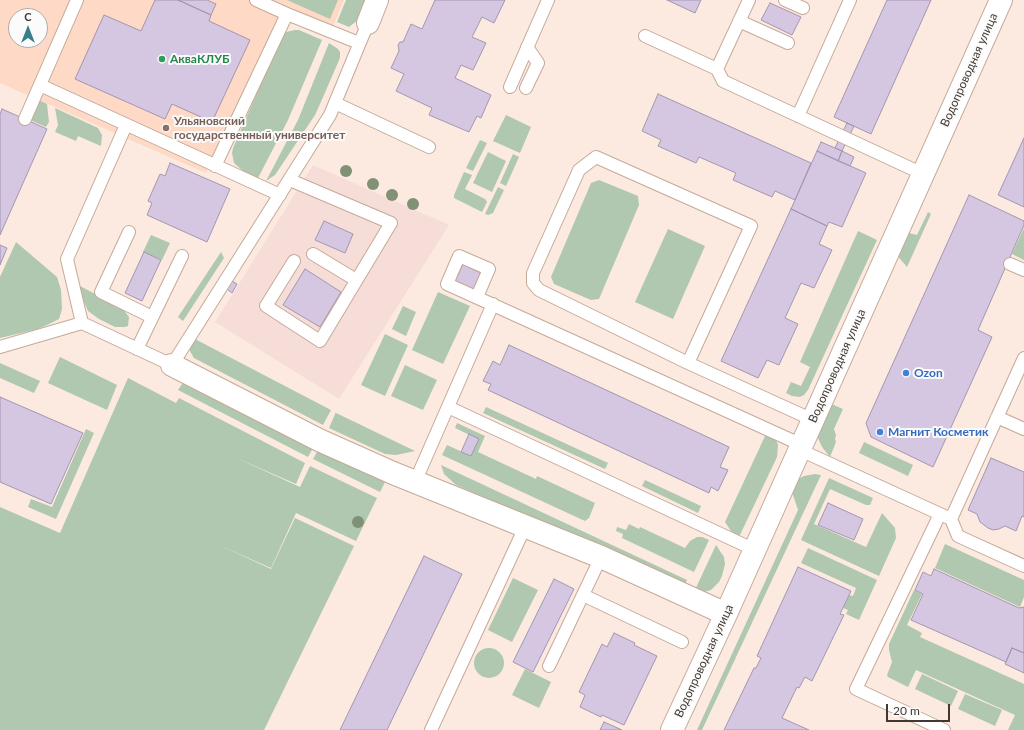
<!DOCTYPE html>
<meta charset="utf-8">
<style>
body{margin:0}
#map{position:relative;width:1024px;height:730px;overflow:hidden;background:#fceae0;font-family:Lato,sans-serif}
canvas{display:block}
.north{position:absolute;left:8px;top:8px;width:40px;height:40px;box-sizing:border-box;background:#fbfbfb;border:1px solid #b1adaa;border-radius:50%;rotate:0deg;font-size:11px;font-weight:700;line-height:16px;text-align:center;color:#433831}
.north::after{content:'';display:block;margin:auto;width:14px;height:18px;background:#397e8b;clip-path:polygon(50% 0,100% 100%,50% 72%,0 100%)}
.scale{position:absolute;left:886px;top:704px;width:64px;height:18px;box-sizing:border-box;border:2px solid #433831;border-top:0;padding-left:5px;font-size:12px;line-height:14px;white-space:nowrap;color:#433831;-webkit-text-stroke:3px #fbfbfb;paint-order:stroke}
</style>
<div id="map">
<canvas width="1024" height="730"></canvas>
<div class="north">С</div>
<div class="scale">20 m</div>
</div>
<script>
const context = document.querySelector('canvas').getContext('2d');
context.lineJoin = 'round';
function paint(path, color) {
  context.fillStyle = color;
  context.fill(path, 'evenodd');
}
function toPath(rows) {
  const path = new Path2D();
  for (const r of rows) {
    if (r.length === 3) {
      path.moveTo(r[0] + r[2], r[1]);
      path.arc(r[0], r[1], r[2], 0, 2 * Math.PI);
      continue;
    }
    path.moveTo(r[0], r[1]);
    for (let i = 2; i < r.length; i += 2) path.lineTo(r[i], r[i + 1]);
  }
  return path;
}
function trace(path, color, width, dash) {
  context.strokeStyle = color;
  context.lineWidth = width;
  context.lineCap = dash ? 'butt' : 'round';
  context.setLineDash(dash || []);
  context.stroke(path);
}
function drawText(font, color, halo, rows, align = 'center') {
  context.font = font + ' Lato,sans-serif';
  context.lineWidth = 4;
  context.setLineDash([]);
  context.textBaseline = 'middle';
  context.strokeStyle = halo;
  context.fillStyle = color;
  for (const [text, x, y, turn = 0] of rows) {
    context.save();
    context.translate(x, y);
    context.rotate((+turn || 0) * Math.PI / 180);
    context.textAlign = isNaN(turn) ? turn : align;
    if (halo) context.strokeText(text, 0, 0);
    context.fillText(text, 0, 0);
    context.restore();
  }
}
paint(toPath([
 [313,165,449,225,339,399,215,322]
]), '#f7ddd7');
paint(toPath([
 [0,0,344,0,332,29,289,10,206,173,0,83],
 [16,16,40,16,40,40,16,40]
]), '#fed9c5');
paint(toPath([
 [287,0,338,0,330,19],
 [346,0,367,0,358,20,349,27,337,22],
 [295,30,299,30,322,40,288,120,258,178,243,171,234,163,232,153,233,148,281,38,286,32],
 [329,43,338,49,340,52,340,58,320,104,315,115,275,175,266,181,298,120],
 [39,100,47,104,49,122,46,127,30,120],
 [55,108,98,128,102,135,101,146,78,136,76,141,55,132,58,125],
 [506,115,531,127,520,153,493,141],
 [480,140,487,143,473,171,466,168],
 [488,152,506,161,492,192,473,183],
 [513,154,519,157,506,186,500,183],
 [464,172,472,175,465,189,485,199,487,202,482,212,454,198,454,195],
 [599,180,638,196,639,205,599,299,591,300,554,284,551,277,591,183],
 [498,187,504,190,493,213,488,215,485,214],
 [928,212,931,214,907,267,895,253,905,232,917,235],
 [1024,228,1024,260,1012,254],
 [668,229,705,246,673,319,635,302],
 [858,231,877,240,808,390,804,395,800,397,792,396,786,393,791,382,801,386,810,367,800,362],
 [151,235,170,243,162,260,143,252],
 [16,242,57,277,61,290,62,309,59,319,49,324,38,329,0,338,0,277],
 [221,252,224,258,183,321,178,317],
 [80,286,122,308,129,317,128,326,125,327,115,327,99,319,88,311,81,295],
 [438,292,470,306,443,364,412,350],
 [403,306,416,312,406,336,392,329],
 [385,334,408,345,385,396,361,385],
 [193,338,331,410,323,425,194,358,190,351,190,344],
 [60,357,117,385,107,410,48,383],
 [0,363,40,381,34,393,0,378],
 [405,365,437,380,423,410,391,396],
 [128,378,176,403,179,398,305,463,296,484,232,456,300,487,310,466,377,498,356,541,296,513,271,568,219,545,271,569,295,518,354,546,264,730,0,730,0,507,60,533],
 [185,383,313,448,308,457,178,390,182,384],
 [829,403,843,409,834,429,836,435,835,439,836,442,830,457,822,447,818,438,822,426,820,424],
 [486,407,608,463,605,469,483,413],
 [336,412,336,413,415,451,396,455,385,454,329,428],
 [457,423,485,436,478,452,536,479,537,476,595,503,589,518,585,521,442,455,447,445,471,456,478,439,455,428],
 [86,429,94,433,56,519,28,507,31,499,52,507],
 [766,434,776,440,778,445,777,457,739,537,731,531,725,522],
 [864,442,913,465,908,476,859,453],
 [318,450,385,482,380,492,313,459],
 [441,465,687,580,684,586,456,485,444,474],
 [815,474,821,475,702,730,697,730,798,510,792,492,796,483,800,478,804,476],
 [829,478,873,498,870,505,866,505,830,489,814,524,866,547,882,513,895,528,896,538,879,576,801,540],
 [645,480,701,506,698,513,642,486],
 [629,524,639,529,640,527,685,548,690,541,697,537,702,537,709,540,694,572,622,538,623,534,616,531,617,527,626,530],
 [945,544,1024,580,1024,597,1020,607,935,568],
 [716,545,724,557,725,564,722,576,719,582,711,590,704,592,694,592],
 [808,548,877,580,859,620,846,614,848,610,843,608,849,595,853,596,856,588,801,563],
 [513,578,538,590,512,642,488,630],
 [914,590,922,594,907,625,922,633,920,637,1024,684,1024,730,1008,730,1015,715,916,670,908,687,888,677,887,675,892,662,889,650,889,644],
 [489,663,15],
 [525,669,551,682,539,708,512,695],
 [922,674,958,691,951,706,915,689],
 [965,694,1002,710,995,726,958,709]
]), '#afc8af');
const building = toPath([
 [155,0,178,0,211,15,209,21,250,40,212,122,172,104,165,119,75,79,104,15,141,31,155,0],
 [178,0,207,0,216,4,211,15,178,0],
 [435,0,505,0,494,23,482,17,472,37,486,43,473,70,461,65,455,78,491,95,481,118,477,116,469,132,429,115,432,108,396,91,404,74,391,68,399,51,398,45,400,42,403,42,411,24,422,29,435,0],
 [667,0,701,0,695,13,667,0],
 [887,0,931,0,871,134,834,117,887,0],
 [770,3,801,17,792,35,761,20,770,3],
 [658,94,811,163,795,200,775,191,772,197,733,180,736,173,699,157,696,163,658,146,661,140,642,131,658,94],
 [2,109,47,129,0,235,0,114,2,109],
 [847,123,854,126,842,151,835,148,847,123],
 [1024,138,1024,207,998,195,1024,138],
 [821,142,842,151,838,161,817,151,821,142],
 [817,151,866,173,842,227,829,222,827,226,791,209,817,151],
 [842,151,854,157,850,166,838,161,842,151],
 [170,163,230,189,207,242,147,215,152,203,148,201,160,174,165,176,170,163],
 [969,195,1024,221,1024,225,978,330,992,337,933,467,871,437,866,423,969,195],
 [791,209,827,226,819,244,832,250,814,288,801,283,785,318,798,324,779,365,767,360,758,378,721,361,791,209],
 [324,221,353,234,345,253,315,240,324,221],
 [0,245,7,248,0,265,0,245],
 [144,252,161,260,142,301,125,293,144,252],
 [463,264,483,274,475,290,455,281,463,264],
 [305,269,341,292,320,327,283,305,305,269],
 [232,281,237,284,232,293,227,289,232,281],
 [509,345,729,447,720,467,728,470,718,491,711,487,709,493,488,390,491,384,483,381,493,361,500,365,509,345],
 [0,397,83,433,51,504,0,482,0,397],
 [469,434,479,439,471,456,461,452,469,434],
 [991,458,1024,472,1024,517,1022,516,1016,531,1005,526,999,529,993,530,988,528,980,522,977,514,968,510,991,458],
 [828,503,863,519,854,540,818,525,828,503],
 [424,556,462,574,387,730,340,730,424,556],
 [798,567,851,591,840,614,844,615,812,681,805,677,799,688,797,687,782,718,809,730,724,730,754,668,756,668,761,658,757,656,798,567],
 [934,569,1019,608,1024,607,1024,653,1012,648,1006,662,911,620,923,594,915,590,923,572,931,576,934,569],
 [554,579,574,589,533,672,513,662,554,579],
 [614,633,635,643,634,645,657,656,624,725,602,715,601,717,580,707,585,695,579,692,602,644,607,647,614,633],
 [1012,648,1024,653,1024,673,1005,664,1012,648],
 [604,722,622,730,600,730,604,722]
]);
paint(building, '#d5c6e1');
trace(building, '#a396af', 1);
const service = toPath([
 [256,0,287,14,359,43],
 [749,0,717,69,723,81,923,174],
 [785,0,803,8],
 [739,21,788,43],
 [645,36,717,69],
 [40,85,280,195],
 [510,87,548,0],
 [526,88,538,63,527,47],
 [335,103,429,147],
 [798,116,850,0],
 [25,119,77,0],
 [215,166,287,14],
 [290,180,391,223,320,341,266,306,294,261],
 [129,232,101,292,152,317],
 [313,254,356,280],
 [1010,264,1024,270],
 [477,297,489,269,459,256,447,284,802,445],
 [82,323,67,259,126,125],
 [0,347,82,323,172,365,330,115,368,23],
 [137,349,182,256],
 [688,363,539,290,533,283,533,273,579,170,596,157,751,226,688,363,813,420],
 [448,407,755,550],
 [997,417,1024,429],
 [800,450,951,519,958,536,1024,566],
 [415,482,493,304],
 [940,514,856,689,944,730],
 [951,519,1024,358],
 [583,595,682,642],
 [549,666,601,557],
 [431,730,525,527]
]);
const minor = toPath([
 [368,23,377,0],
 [172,365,319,440,393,473,601,557,726,614],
 [672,730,726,614,1001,0]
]);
trace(service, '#c5a999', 14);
trace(minor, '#c5a999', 24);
trace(service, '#fff', 12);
trace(minor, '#fff', 22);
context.fillStyle = '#809176';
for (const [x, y] of [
 [346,171],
 [373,184],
 [392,195],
 [413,204],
 [358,522]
]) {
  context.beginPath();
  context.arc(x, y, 6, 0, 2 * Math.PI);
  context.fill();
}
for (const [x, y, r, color] of [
 [162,59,4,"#2e9e5b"],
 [166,128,4,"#8d6e63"],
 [906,373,4,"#3f7fe0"],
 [880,432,4,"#3f7fe0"]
]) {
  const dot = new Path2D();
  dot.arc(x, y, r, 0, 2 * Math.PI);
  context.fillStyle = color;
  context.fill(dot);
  trace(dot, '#fbfbfb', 1.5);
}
drawText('bold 12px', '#27864d', '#fbfbfb', [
 ["АкваКЛУБ",170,59]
], 'left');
drawText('12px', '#433831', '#fbfbfb', [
 ["Водопроводная улица",969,70,-66],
 ["Водопроводная улица",837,366,-66],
 ["Водопроводная улица",704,661,-65]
]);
drawText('bold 12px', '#785e54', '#fbfbfb', [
 ["Ульяновский",174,121],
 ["государственный университет",174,135]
], 'left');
drawText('bold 12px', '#366cbe', '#fbfbfb', [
 ["Ozon",914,373],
 ["Магнит Косметик",888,432]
], 'left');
</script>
